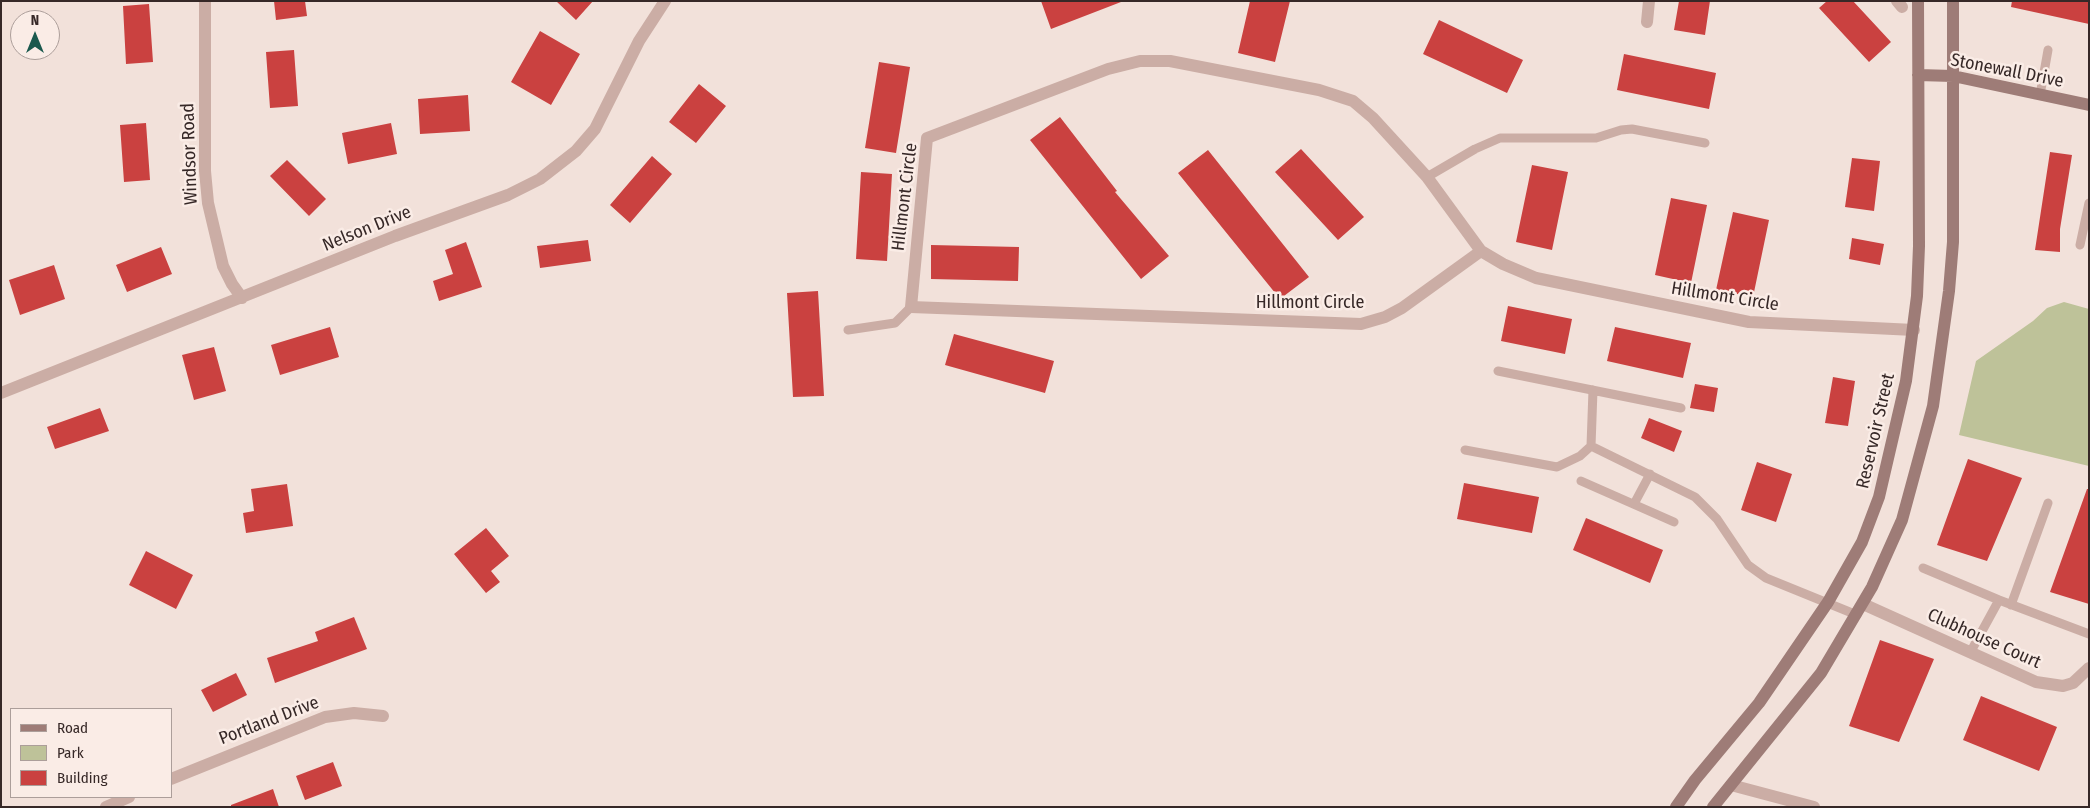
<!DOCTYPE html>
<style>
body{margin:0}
#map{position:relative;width:2090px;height:808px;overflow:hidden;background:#f2e1da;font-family:"Fira Sans Condensed",sans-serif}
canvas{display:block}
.frame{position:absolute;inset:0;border:2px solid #362827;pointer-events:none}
.legend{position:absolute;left:10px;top:708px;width:162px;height:90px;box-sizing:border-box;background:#faece6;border:1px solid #ac9e9a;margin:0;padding:6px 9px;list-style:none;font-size:15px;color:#362827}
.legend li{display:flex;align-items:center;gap:10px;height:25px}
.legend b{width:25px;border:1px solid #ac9e9a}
.north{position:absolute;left:10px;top:10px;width:50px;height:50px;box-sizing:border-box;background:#faece6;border:1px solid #ac9e9a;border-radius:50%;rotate:0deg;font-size:14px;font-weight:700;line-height:20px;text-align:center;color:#362827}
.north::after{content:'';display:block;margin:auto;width:18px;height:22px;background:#1b594e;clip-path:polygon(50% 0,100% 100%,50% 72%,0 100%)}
</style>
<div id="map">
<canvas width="2090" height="808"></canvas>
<div class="frame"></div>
<ul class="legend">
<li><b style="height:6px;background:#9e7c77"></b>Road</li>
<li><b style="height:14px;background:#bec299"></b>Park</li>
<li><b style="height:14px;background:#ca4140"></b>Building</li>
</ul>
<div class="north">N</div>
</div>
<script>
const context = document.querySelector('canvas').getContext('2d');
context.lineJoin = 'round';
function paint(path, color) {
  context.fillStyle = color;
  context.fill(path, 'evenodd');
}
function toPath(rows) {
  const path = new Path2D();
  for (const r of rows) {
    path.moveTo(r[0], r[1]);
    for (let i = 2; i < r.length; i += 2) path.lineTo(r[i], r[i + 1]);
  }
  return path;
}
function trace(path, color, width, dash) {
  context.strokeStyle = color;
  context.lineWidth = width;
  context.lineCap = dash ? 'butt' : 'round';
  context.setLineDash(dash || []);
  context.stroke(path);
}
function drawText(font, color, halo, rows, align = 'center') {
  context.font = font + ' "Fira Sans Condensed",sans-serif';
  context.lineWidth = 5;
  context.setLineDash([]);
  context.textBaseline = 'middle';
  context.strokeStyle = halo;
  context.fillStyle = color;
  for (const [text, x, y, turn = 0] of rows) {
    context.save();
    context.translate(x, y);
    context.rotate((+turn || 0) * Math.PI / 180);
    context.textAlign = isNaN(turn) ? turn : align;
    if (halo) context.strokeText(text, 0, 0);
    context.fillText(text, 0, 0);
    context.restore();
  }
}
paint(toPath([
 [2064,302,2089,309,2089,466,1959,435,1976,361,2033,321,2047,308]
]), '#bec299');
paint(toPath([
 [274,1,305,1,307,16,276,20],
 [556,1,593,1,576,20],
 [1041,1,1120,1,1121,2,1051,29],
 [1250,1,1290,1,1275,62,1238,53],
 [1679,1,1710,1,1705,35,1674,30],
 [1827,1,1853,1,1891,42,1869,62,1819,8],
 [2012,1,2089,1,2089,24,2011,7],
 [149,4,153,62,126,64,123,6],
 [1439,20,1523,60,1507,93,1423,54],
 [540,31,580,54,551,105,511,82],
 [294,50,298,106,270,108,266,52],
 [1624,54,1716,73,1709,109,1617,90],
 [879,62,910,67,896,153,865,148],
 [699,84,726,106,696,143,669,122],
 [468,95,470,131,420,134,418,99],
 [1060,117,1117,191,1115,192,1169,256,1141,279,1030,140],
 [146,123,150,180,124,182,120,125],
 [391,123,397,154,348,164,342,133],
 [1301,149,1364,217,1338,240,1275,172],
 [1208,150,1309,277,1280,299,1178,173],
 [2050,152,2072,155,2060,229,2060,252,2035,250],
 [652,156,672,174,630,223,610,205],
 [1852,158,1880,161,1874,211,1845,207],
 [287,160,326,199,309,216,270,176],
 [1532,165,1568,172,1552,250,1516,242],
 [861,172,892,174,887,261,856,259],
 [1671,198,1707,205,1691,283,1655,275],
 [1733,212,1769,220,1753,297,1716,290],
 [1852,238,1884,244,1880,265,1849,259],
 [588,240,591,261,540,268,537,246],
 [466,242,482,287,439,301,433,281,453,274,445,250],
 [931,245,1019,247,1018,281,931,279],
 [161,247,172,274,127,292,116,265],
 [54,265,65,299,20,315,9,280],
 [818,291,824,396,793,397,787,293],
 [1508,306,1572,319,1565,354,1501,341],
 [330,327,339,357,280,375,271,345],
 [1615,327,1691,343,1683,378,1607,361],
 [954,334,1054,361,1045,393,945,365],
 [214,347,226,391,194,400,182,355],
 [1833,377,1855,381,1848,426,1825,423],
 [1695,384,1718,388,1714,412,1690,408],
 [100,408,109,431,55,449,47,427],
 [1649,418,1682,431,1674,452,1641,438],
 [1968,459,2022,478,1987,561,1937,545],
 [1757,462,1792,474,1776,522,1741,510],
 [1464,483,1539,497,1532,533,1457,519],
 [287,484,293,526,246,533,243,513,254,511,251,489],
 [2087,489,2089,489,2089,604,2050,592],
 [1586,518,1663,550,1650,583,1573,550],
 [486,528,509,556,491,571,500,582,486,593,454,554],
 [146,551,193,575,176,609,129,585],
 [354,617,367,649,275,683,267,658,318,641,315,632],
 [1880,640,1934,659,1899,742,1849,726],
 [236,673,247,695,213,712,201,690],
 [1981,696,2057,727,2039,771,1963,740],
 [333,762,342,786,305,800,296,776],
 [273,789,279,807,231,807,231,805]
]), '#ca4140');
trace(toPath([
 [2040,95,2048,50],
 [1427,177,1475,149,1500,138,1596,138,1621,130,1632,129,1705,143],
 [2080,245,2089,203],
 [848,330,895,323,911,307],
 [1498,371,1681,408],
 [1593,390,1591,446,1695,497,1717,519,1748,565,1766,578,1857,615],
 [1465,450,1557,467,1580,456,1591,446],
 [1581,481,1674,522],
 [1634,504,1650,474],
 [1923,568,1999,600,2089,634],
 [2011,605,2048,503],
 [1970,653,1999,600]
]), '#cbada5', 9);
trace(toPath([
 [205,1,205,171,208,203,223,266,232,284,242,298],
 [1897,1,1902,7],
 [1647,22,1649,1],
 [1481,251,1402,308,1385,317,1361,324,911,307,927,138,1108,69,1140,61,1170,61,1319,90,1353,101,1373,118,1427,177,1481,251,1503,264,1536,278,1749,322,1914,330],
 [1,393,395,236,508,195,540,179,576,151,595,129,639,41,665,1],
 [1863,604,2036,682,2063,686,2073,683,2089,668],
 [171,779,325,717,354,713,383,716],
 [1731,785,1814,807],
 [106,807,129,797]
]), '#cbada5', 12);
trace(toPath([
 [1918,75,1953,76,2089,105],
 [1676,807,1695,780,1759,703,1828,602,1862,542,1879,497,1906,381,1917,296,1919,246,1918,1],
 [1713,807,1821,673,1872,587,1902,520,1933,406,1949,291,1953,242,1953,1]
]), '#9e7c77', 12);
drawText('18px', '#362827', '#faece6', [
 ["Stonewall Drive",2007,71,11],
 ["Windsor Road",190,154,-92],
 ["Hillmont Circle",905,197,-83],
 ["Nelson Drive",367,229,-22],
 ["Hillmont Circle",1725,297,9],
 ["Hillmont Circle",1310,303],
 ["Reservoir Street",1876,431,-77],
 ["Clubhouse Court",1984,639,24],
 ["Portland Drive",269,721,-21]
]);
</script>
